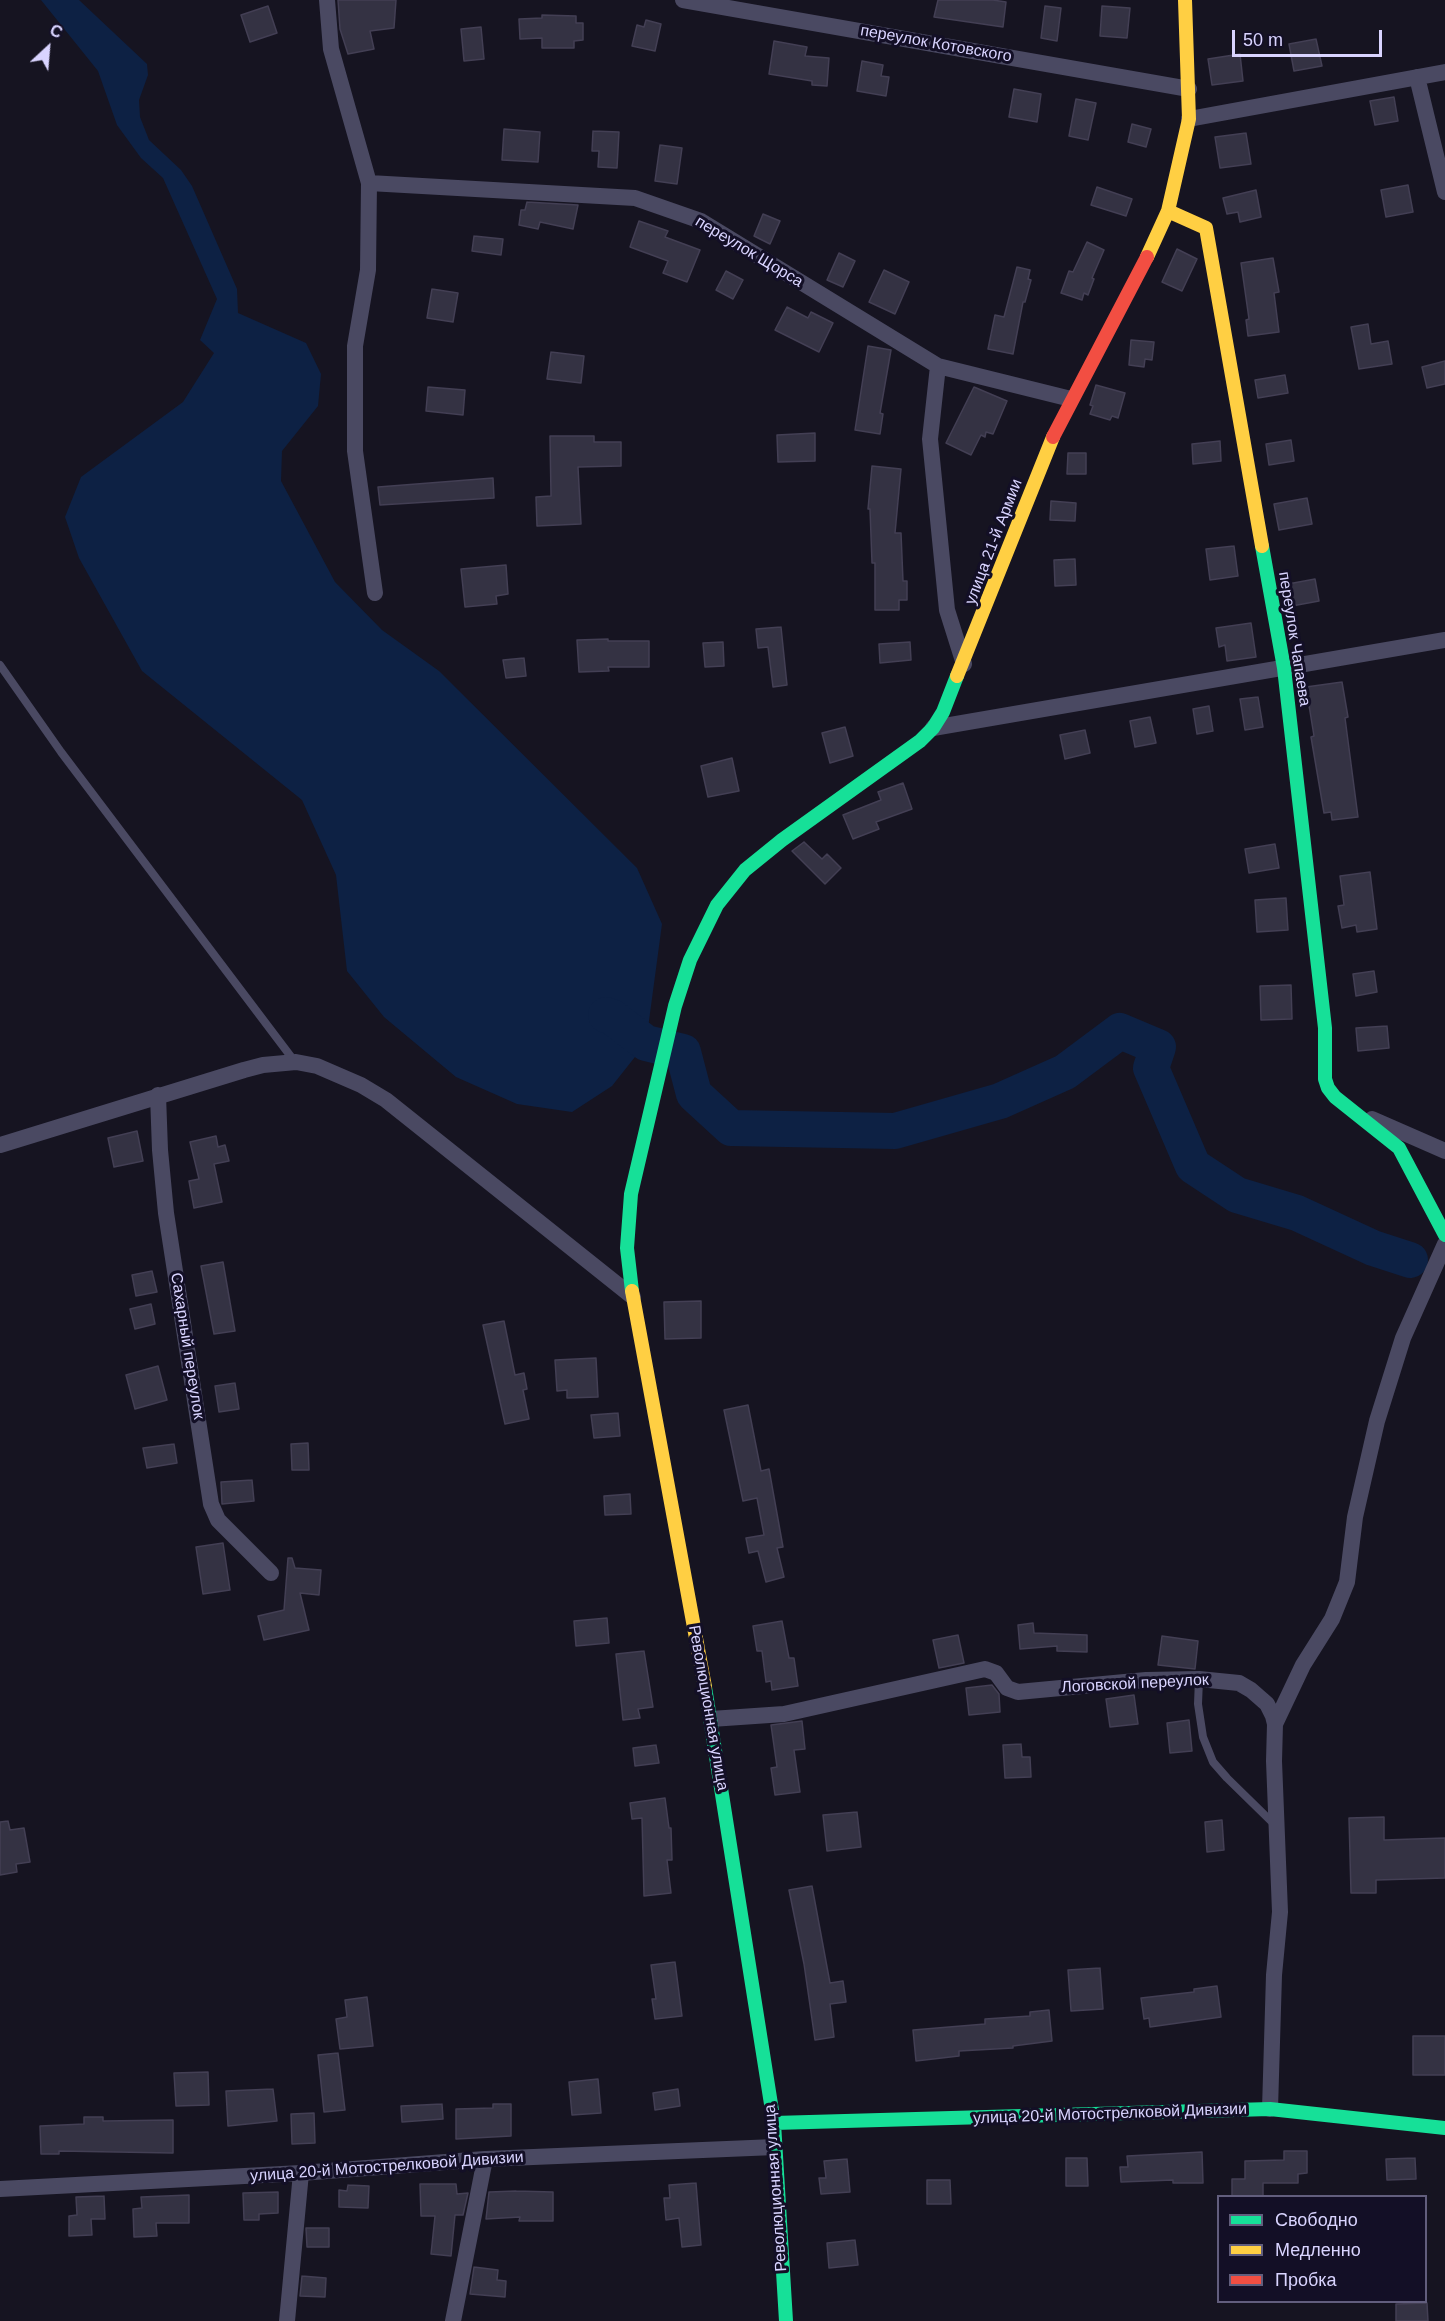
<!DOCTYPE html>
<meta charset="utf-8">
<style>
body{margin:0}
#map{position:relative;width:1445px;height:2321px;overflow:hidden;background:#161421;font-family:Helvetica,sans-serif}
canvas{display:block}
.legend{position:absolute;left:1217px;top:2195px;width:210px;height:108px;box-sizing:border-box;background:#130f26;border:2px solid #625e7d;margin:0;padding:8px 10px;list-style:none;font-size:18px;color:#d9d4ff}
.legend li{display:flex;align-items:center;gap:12px;height:30px}
.legend b{width:30px;border:2px solid #625e7d}
.north{position:absolute;left:18px;top:18px;width:60px;height:60px;-webkit-text-stroke:4px #130f26;paint-order:stroke;rotate:26deg;font-size:16px;font-weight:700;line-height:24px;text-align:center;color:#d9d4ff}
.north::after{content:'';display:block;margin:auto;width:21px;height:27px;background:#d9d4ff;clip-path:polygon(50% 0,100% 100%,50% 72%,0 100%)}
.scale{position:absolute;left:1232px;top:30px;width:150px;height:27px;box-sizing:border-box;border:3px solid #d9d4ff;border-top:0;padding-left:8px;font-size:18px;line-height:21px;white-space:nowrap;color:#d9d4ff;-webkit-text-stroke:4px #130f26;paint-order:stroke}
</style>
<div id="map">
<canvas width="1445" height="2321"></canvas>
<ul class="legend">
<li><b style="height:8px;background:#16e098"></b>Свободно</li>
<li><b style="height:8px;background:#ffcf43"></b>Медленно</li>
<li><b style="height:8px;background:#f24e42"></b>Пробка</li>
</ul>
<div class="north">С</div>
<div class="scale">50 m</div>
</div>
<script>
const context = document.querySelector('canvas').getContext('2d');
context.lineJoin = 'round';
function paint(path, color) {
  context.fillStyle = color;
  context.fill(path, 'evenodd');
}
function toPath(rows) {
  const path = new Path2D();
  for (const r of rows) {
    path.moveTo(r[0], r[1]);
    for (let i = 2; i < r.length; i += 2) path.lineTo(r[i], r[i + 1]);
  }
  return path;
}
function trace(path, color, width, dash) {
  context.strokeStyle = color;
  context.lineWidth = width;
  context.lineCap = dash ? 'butt' : 'round';
  context.setLineDash(dash || []);
  context.stroke(path);
}
function drawText(font, color, halo, rows, align = 'center') {
  context.font = font + ' Helvetica,sans-serif';
  context.lineWidth = 6;
  context.setLineDash([]);
  context.textBaseline = 'middle';
  context.strokeStyle = halo;
  context.fillStyle = color;
  for (const [text, x, y, turn = 0] of rows) {
    context.save();
    context.translate(x, y);
    context.rotate((+turn || 0) * Math.PI / 180);
    context.textAlign = isNaN(turn) ? turn : align;
    if (halo) context.strokeText(text, 0, 0);
    context.fillText(text, 0, 0);
    context.restore();
  }
}
paint(toPath([
 [41,0,79,0,147,64,148,75,139,100,140,117,149,140,181,170,192,186,237,289,238,313,306,343,321,374,318,406,282,451,281,481,335,582,382,630,439,671,637,868,662,924,646,1043,612,1086,572,1112,517,1104,456,1077,384,1017,347,971,336,875,302,800,142,671,79,558,65,517,81,477,183,402,214,353,200,340,217,299,163,178,141,158,117,125,98,71]
]), '#0d2144');
trace(toPath([
 [606,1015,612,1017,646,1043,683,1052,694,1094,731,1128,895,1131,1000,1101,1065,1072,1120,1031,1158,1047,1151,1068,1193,1166,1237,1195,1297,1213,1373,1248,1410,1260]
]), '#0d2144', 36);
const building = toPath([
 [338,0,396,0,394,28,370,31,374,49,348,54,340,29,338,0],
 [938,0,993,0,1006,2,1003,27,934,17,938,0],
 [268,6,277,33,250,42,241,15,268,6],
 [1045,6,1061,8,1057,41,1041,38,1045,6],
 [1102,6,1130,8,1127,38,1100,36,1102,6],
 [542,15,576,16,576,23,583,23,583,40,574,41,574,48,542,48,542,38,520,39,519,19,542,18,542,15],
 [646,20,661,24,655,51,632,46,637,25,644,27,646,20],
 [481,27,484,59,464,61,461,29,481,27],
 [1316,39,1322,66,1294,71,1289,44,1316,39],
 [774,41,807,47,805,56,829,58,827,86,812,85,812,81,769,74,774,41],
 [1240,54,1243,81,1212,85,1208,59,1240,54],
 [862,61,883,65,881,76,889,77,886,96,857,91,862,61],
 [1014,89,1041,94,1037,122,1009,117,1014,89],
 [1394,97,1398,121,1375,125,1370,101,1394,97],
 [1076,99,1096,103,1088,140,1069,136,1076,99],
 [1132,124,1151,129,1146,147,1128,142,1132,124],
 [504,129,540,132,538,162,502,160,504,129],
 [593,131,619,132,617,168,598,167,599,151,592,151,593,131],
 [1246,133,1251,164,1220,168,1215,137,1246,133],
 [660,145,682,148,677,184,655,181,660,145],
 [1408,185,1413,212,1386,217,1381,190,1408,185],
 [1097,187,1132,199,1126,216,1091,205,1097,187],
 [1256,190,1261,217,1240,222,1238,212,1227,214,1223,198,1256,190],
 [527,202,578,205,573,229,540,222,538,229,519,225,521,210,525,210,527,202],
 [763,214,780,221,770,244,754,236,763,214],
 [639,221,668,231,665,237,700,250,687,282,663,273,668,261,630,247,639,221],
 [474,236,503,239,501,255,472,251,474,236],
 [1087,242,1104,250,1092,278,1094,279,1088,295,1084,293,1082,300,1061,293,1069,271,1073,272,1087,242],
 [1177,249,1197,259,1182,291,1162,282,1177,249],
 [839,253,855,261,843,287,827,280,839,253],
 [1273,258,1279,292,1274,293,1279,332,1248,336,1246,320,1249,319,1241,263,1273,258],
 [1017,267,1030,270,1028,279,1031,280,1025,302,1023,302,1013,354,988,349,995,315,1004,317,1017,267],
 [884,270,909,282,895,314,869,302,884,270],
 [726,271,743,280,733,299,716,290,726,271],
 [432,289,458,293,453,322,427,318,432,289],
 [787,307,808,318,811,312,833,323,819,352,775,330,787,307],
 [1368,324,1371,344,1388,341,1392,364,1359,369,1351,327,1368,324],
 [1131,340,1154,342,1152,360,1145,359,1144,367,1129,365,1131,340],
 [868,346,891,350,880,413,883,414,880,434,855,430,868,346],
 [551,352,584,356,581,383,547,379,551,352],
 [1445,361,1445,384,1427,388,1422,367,1445,361],
 [1285,375,1288,393,1258,398,1255,380,1285,375],
 [1096,385,1125,393,1118,418,1112,416,1110,420,1090,414,1093,406,1090,405,1096,385],
 [428,387,465,390,463,415,426,411,428,387],
 [974,387,1007,401,993,434,986,432,985,437,981,435,971,455,946,443,974,387],
 [815,433,815,461,778,462,777,435,815,433],
 [550,436,594,436,594,442,621,442,621,466,578,467,581,524,537,526,536,497,551,496,550,436],
 [1291,440,1294,461,1269,465,1266,444,1291,440],
 [1220,441,1221,461,1193,464,1192,444,1220,441],
 [1068,453,1086,453,1086,474,1067,474,1068,453],
 [872,466,901,469,895,533,901,533,903,581,907,581,907,600,899,600,899,610,875,610,875,563,872,563,870,509,868,509,872,466],
 [493,478,494,498,380,505,378,487,493,478],
 [1307,498,1312,524,1279,530,1274,504,1307,498],
 [1051,501,1076,503,1075,521,1050,520,1051,501],
 [1234,546,1238,576,1210,580,1206,549,1234,546],
 [1075,559,1076,585,1055,586,1054,560,1075,559],
 [506,565,508,594,496,596,497,604,465,607,461,569,506,565],
 [1315,579,1319,601,1292,606,1288,584,1315,579],
 [1251,623,1256,657,1227,661,1225,645,1219,647,1216,628,1251,623],
 [781,627,787,685,773,687,768,647,758,648,756,629,781,627],
 [608,639,608,641,649,641,649,667,608,667,609,671,579,672,577,640,608,639],
 [723,642,724,666,705,667,703,643,723,642],
 [910,642,911,660,880,663,879,644,910,642],
 [524,658,526,676,506,678,503,660,524,658],
 [1342,682,1348,717,1345,718,1358,817,1332,820,1331,812,1324,813,1311,737,1314,736,1306,687,1342,682],
 [1258,697,1263,727,1245,730,1240,699,1258,697],
 [1209,706,1213,731,1197,734,1193,709,1209,706],
 [1150,717,1156,743,1135,747,1130,721,1150,717],
 [845,727,853,756,830,763,822,733,845,727],
 [1085,730,1090,753,1065,759,1060,735,1085,730],
 [732,758,739,791,708,797,701,766,732,758],
 [903,783,912,809,876,822,879,829,853,839,843,815,881,800,878,792,903,783],
 [804,842,822,859,827,854,841,868,825,884,792,851,804,842],
 [1275,844,1279,868,1249,873,1245,849,1275,844],
 [1370,872,1377,929,1357,932,1356,925,1342,928,1338,906,1344,905,1340,876,1370,872],
 [1286,898,1288,930,1257,932,1255,900,1286,898],
 [1374,971,1377,992,1356,996,1353,974,1374,971],
 [1291,985,1292,1019,1261,1020,1260,986,1291,985],
 [1387,1026,1389,1048,1358,1051,1356,1028,1387,1026],
 [137,1131,143,1161,114,1167,108,1138,137,1131],
 [216,1136,218,1147,225,1145,229,1161,214,1164,222,1202,194,1208,189,1181,199,1179,190,1142,216,1136],
 [223,1262,235,1331,214,1334,201,1266,223,1262],
 [152,1271,157,1292,136,1296,132,1275,152,1271],
 [701,1301,701,1338,665,1339,664,1302,701,1301],
 [151,1304,155,1324,135,1329,130,1309,151,1304],
 [504,1321,515,1375,524,1373,527,1389,523,1390,529,1419,505,1424,483,1325,504,1321],
 [596,1358,598,1397,567,1398,567,1390,557,1391,555,1360,596,1358],
 [158,1366,167,1400,135,1409,126,1375,158,1366],
 [235,1383,239,1409,219,1412,215,1386,235,1383],
 [748,1405,761,1471,769,1469,783,1547,777,1548,784,1577,766,1582,758,1551,749,1553,746,1538,764,1535,757,1498,743,1501,724,1410,748,1405],
 [618,1413,620,1436,594,1438,591,1415,618,1413],
 [308,1443,309,1470,292,1470,291,1444,308,1443],
 [174,1444,177,1463,147,1468,143,1448,174,1444],
 [252,1480,254,1501,222,1504,221,1482,252,1480],
 [630,1494,631,1514,605,1515,604,1496,630,1494],
 [223,1543,230,1590,203,1594,196,1547,223,1543],
 [288,1558,292,1558,295,1568,321,1570,319,1595,300,1593,309,1630,264,1640,258,1616,284,1610,288,1558],
 [607,1618,609,1643,576,1646,574,1621,607,1618],
 [782,1621,789,1658,794,1658,798,1686,772,1690,771,1681,766,1682,762,1651,757,1651,753,1626,782,1621],
 [1033,1623,1034,1633,1087,1635,1087,1652,1057,1651,1057,1646,1020,1649,1018,1625,1033,1623],
 [958,1635,964,1663,939,1668,933,1640,958,1635],
 [1162,1636,1198,1641,1195,1669,1158,1665,1162,1636],
 [644,1651,653,1707,638,1709,640,1718,623,1720,616,1654,644,1651],
 [992,1685,999,1694,1000,1712,969,1715,966,1688,992,1685],
 [1134,1695,1138,1724,1110,1727,1106,1699,1134,1695],
 [1189,1720,1192,1751,1170,1753,1167,1723,1189,1720],
 [802,1721,805,1749,794,1750,800,1792,775,1795,771,1768,777,1767,771,1725,802,1721],
 [1021,1744,1022,1757,1030,1757,1031,1777,1005,1778,1003,1745,1021,1744],
 [656,1745,659,1763,635,1766,633,1748,656,1745],
 [665,1798,669,1828,671,1828,672,1860,667,1860,671,1893,644,1896,642,1818,632,1819,630,1803,665,1798],
 [857,1812,861,1847,827,1851,823,1815,857,1812],
 [1384,1817,1384,1840,1445,1838,1445,1878,1376,1880,1376,1893,1351,1893,1349,1818,1384,1817],
 [1222,1820,1224,1850,1207,1852,1205,1822,1222,1820],
 [8,1821,10,1830,24,1828,30,1862,16,1864,17,1872,0,1875,0,1822,8,1821],
 [812,1886,830,1983,843,1981,846,2002,830,2004,834,2037,815,2040,804,1964,789,1890,812,1886],
 [675,1962,682,2016,655,2019,652,1999,656,1999,651,1965,675,1962],
 [1100,1968,1103,2009,1071,2011,1068,1970,1100,1968],
 [1217,1986,1221,2017,1150,2027,1149,2018,1144,2019,1141,1998,1194,1992,1194,1989,1217,1986],
 [367,1997,373,2046,340,2049,336,2019,347,2017,345,2000,367,1997],
 [1049,2010,1052,2041,1013,2046,1013,2048,959,2051,959,2056,916,2061,913,2030,985,2024,985,2019,1030,2016,1030,2012,1049,2010],
 [1413,2036,1445,2036,1445,2075,1413,2075,1413,2036],
 [338,2053,345,2110,324,2112,318,2055,338,2053],
 [208,2072,209,2105,176,2106,174,2073,208,2072],
 [598,2079,601,2113,572,2115,569,2082,598,2079],
 [273,2089,277,2121,228,2126,226,2091,273,2089],
 [678,2089,680,2106,655,2110,653,2093,678,2089],
 [442,2104,443,2119,402,2122,401,2106,442,2104],
 [493,2104,511,2104,511,2136,456,2139,456,2109,493,2108,493,2104],
 [314,2113,315,2143,292,2144,291,2114,314,2113],
 [84,2117,103,2117,103,2121,173,2120,173,2153,59,2151,59,2154,41,2154,40,2126,84,2124,84,2117],
 [1284,2151,1307,2151,1307,2173,1298,2174,1298,2183,1263,2183,1263,2196,1232,2196,1232,2179,1245,2179,1245,2161,1284,2160,1284,2151],
 [1202,2152,1203,2183,1173,2183,1173,2180,1121,2182,1120,2167,1128,2167,1127,2156,1202,2152],
 [1066,2158,1087,2158,1088,2186,1066,2186,1066,2158],
 [1415,2158,1416,2179,1387,2180,1386,2159,1415,2158],
 [847,2159,850,2192,821,2194,819,2178,826,2178,824,2161,847,2159],
 [927,2180,950,2180,951,2204,927,2204,927,2180],
 [696,2183,701,2245,682,2247,679,2218,666,2220,664,2198,670,2198,669,2185,696,2183],
 [420,2184,456,2184,457,2194,468,2193,463,2215,455,2215,451,2256,431,2254,435,2216,421,2216,420,2184],
 [348,2185,369,2186,368,2208,339,2207,339,2190,347,2191,348,2185],
 [516,2191,553,2192,553,2221,519,2221,520,2217,486,2219,489,2192,516,2191],
 [278,2192,278,2213,259,2214,259,2220,244,2220,243,2193,278,2192],
 [189,2195,189,2223,156,2223,157,2236,134,2237,133,2209,142,2208,141,2197,189,2195],
 [104,2196,105,2219,91,2219,92,2235,69,2236,69,2216,77,2215,76,2197,104,2196],
 [306,2228,329,2228,329,2247,307,2247,306,2228],
 [855,2240,858,2265,829,2268,827,2243,855,2240],
 [474,2267,498,2270,497,2280,506,2281,505,2297,470,2294,474,2267],
 [302,2276,326,2278,325,2297,300,2296,302,2276],
 [1427,2303,1428,2321,1396,2321,1396,2304,1427,2303]
]);
paint(building, '#343243');
trace(building, '#433f54', 1.5);
trace(toPath([
 [0,665,61,752,295,1062],
 [1199,1679,1198,1704,1203,1737,1213,1762,1227,1778,1275,1825]
]), '#4a4962', 8);
trace(toPath([
 [327,0,331,49,369,183,368,270,355,346,355,451,375,593],
 [683,0,1189,89],
 [1417,77,1445,192],
 [1189,119,1445,72],
 [369,183,635,198,701,221,938,366,1071,399],
 [938,366,930,439,947,610,964,664],
 [933,728,1445,640],
 [158,1095,160,1150,166,1213,211,1504,218,1520,271,1573],
 [1372,1119,1445,1151],
 [0,1145,244,1070,263,1065,296,1062,317,1066,361,1085,386,1100,633,1297],
 [711,1719,784,1714,985,1669,996,1673,1007,1688,1018,1692,1146,1680,1199,1679,1239,1683,1251,1690,1267,1704,1273,1716,1275,1724,1274,1761,1280,1912,1274,1975,1270,2109],
 [1275,1724,1303,1665,1332,1619,1347,1582,1355,1517,1377,1421,1403,1338,1445,1244],
 [0,2189,301,2173,485,2159,775,2147],
 [287,2321,301,2173],
 [453,2321,485,2159]
]), '#4a4962', 16);
trace(toPath([
 [1262,546,1284,668,1325,1028,1325,1079,1328,1088,1335,1097,1399,1148,1445,1235],
 [632,1291,627,1248,631,1194,675,1006,690,960,717,905,745,870,782,840,920,741,933,728,943,712,957,676],
 [705,1687,774,2123,786,2321],
 [774,2123,1270,2109,1445,2128]
]), '#16e098', 14);
trace(toPath([
 [1168,211,1206,228,1262,546],
 [1147,257,1168,211,1189,119,1185,0],
 [957,676,1053,437],
 [632,1291,705,1687]
]), '#ffcf43', 14);
trace(toPath([
 [1053,437,1147,257]
]), '#f24e42', 14);
drawText('16px', '#d9d4ff', '#130f26', [
 ["переулок Котовского",936,44,10],
 ["переулок Щорса",749,252,31],
 ["улица 21-й Армии",994,542,-69],
 ["переулок Чапаева",1294,639,81],
 ["Сахарный переулок",187,1346,81],
 ["Логовской переулок",1135,1684,-3],
 ["Революционная улица",708,1708,80],
 ["улица 20-й Мотострелковой Дивизии",1110,2114,-2],
 ["улица 20-й Мотострелковой Дивизии",387,2167,-4],
 ["Революционная улица",776,2188,-94]
]);
</script>
